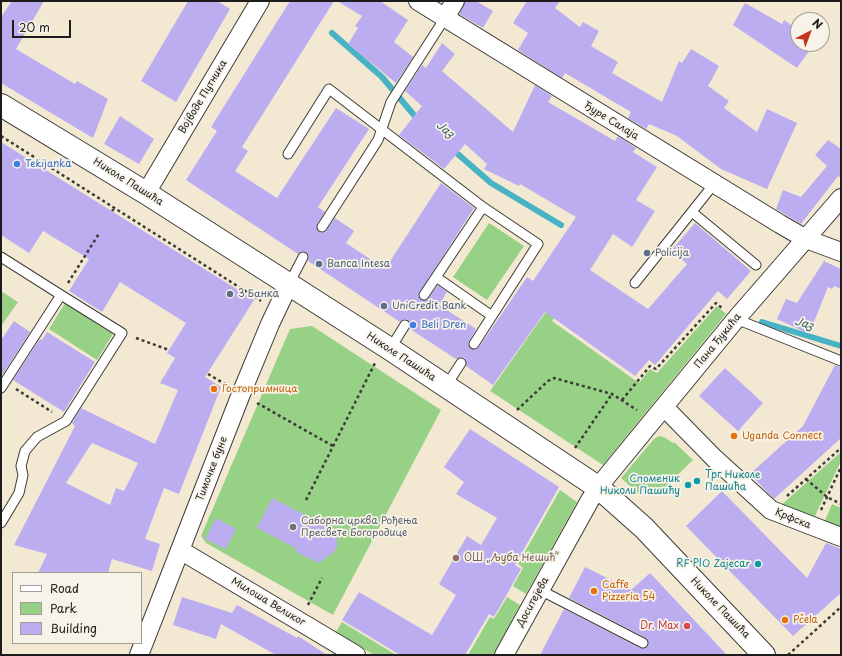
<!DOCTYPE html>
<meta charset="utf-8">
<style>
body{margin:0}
#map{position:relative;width:842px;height:656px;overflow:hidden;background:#f3e9d3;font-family:"Playpen Sans",sans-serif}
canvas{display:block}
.frame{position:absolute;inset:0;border:2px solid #1c1c1c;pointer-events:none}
.legend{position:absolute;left:12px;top:572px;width:130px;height:72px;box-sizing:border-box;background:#f7f3e8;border:1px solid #9f9d96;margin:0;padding:5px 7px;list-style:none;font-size:12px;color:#1c1c1c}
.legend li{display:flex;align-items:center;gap:8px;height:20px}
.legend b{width:20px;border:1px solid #9f9d96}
.north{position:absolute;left:790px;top:12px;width:40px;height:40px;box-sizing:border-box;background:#f7f3e8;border:1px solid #9f9d96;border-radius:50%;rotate:42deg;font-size:11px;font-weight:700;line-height:16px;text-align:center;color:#1c1c1c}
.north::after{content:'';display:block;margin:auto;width:14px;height:18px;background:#c8321e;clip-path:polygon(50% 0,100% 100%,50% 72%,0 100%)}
.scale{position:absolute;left:12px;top:20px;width:59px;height:18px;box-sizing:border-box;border:2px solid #1c1c1c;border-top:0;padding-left:5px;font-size:12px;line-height:14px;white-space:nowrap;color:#1c1c1c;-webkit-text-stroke:3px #f7f3e8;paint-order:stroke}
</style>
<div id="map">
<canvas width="842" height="656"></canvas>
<div class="frame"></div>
<ul class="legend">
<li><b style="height:5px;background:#fff"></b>Road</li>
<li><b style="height:11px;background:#96d185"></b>Park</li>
<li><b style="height:11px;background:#bcadf1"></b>Building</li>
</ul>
<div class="north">N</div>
<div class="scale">20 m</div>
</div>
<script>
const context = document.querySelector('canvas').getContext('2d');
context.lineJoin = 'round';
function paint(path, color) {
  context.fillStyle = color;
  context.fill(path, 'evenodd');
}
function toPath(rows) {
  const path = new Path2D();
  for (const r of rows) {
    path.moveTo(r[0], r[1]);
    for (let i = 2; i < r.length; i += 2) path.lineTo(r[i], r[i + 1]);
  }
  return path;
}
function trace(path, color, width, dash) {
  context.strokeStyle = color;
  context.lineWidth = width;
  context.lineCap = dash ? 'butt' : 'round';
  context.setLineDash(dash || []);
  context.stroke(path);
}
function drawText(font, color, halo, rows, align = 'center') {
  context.font = font + ' "Playpen Sans",sans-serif';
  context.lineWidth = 3.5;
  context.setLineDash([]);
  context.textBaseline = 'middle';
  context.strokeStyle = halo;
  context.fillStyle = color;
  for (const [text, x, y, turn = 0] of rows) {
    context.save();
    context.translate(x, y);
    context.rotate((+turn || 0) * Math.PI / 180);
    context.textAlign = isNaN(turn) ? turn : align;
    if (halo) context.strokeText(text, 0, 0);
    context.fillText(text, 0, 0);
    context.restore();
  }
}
paint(toPath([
 [489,223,524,246,487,300,453,277],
 [1,291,18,302,1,326],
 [555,299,563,305,552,321,639,383,650,369,657,373,717,306,726,314,603,465,490,391],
 [65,303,113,334,97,360,49,329],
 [312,326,441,410,333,615,206,543,201,536,290,329],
 [659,436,664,437,673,443,674,442,693,460,657,495,654,493,649,494,643,492,640,495,621,478,654,439],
 [841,452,841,461,813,520,780,506],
 [560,490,577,502,526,594,513,586,523,568,518,564],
 [832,504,841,508,841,531,824,523],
 [507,597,520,605,493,655,468,655,490,617,494,619],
 [342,622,396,655,374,655,336,632]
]), '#96d185');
trace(toPath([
 [332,33,382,77,419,121],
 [452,149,491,183,561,225],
 [762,322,841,346]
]), '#47b3c4', 6);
paint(toPath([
 [12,1,44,1,16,49,75,84,77,81,108,99,93,138,1,83,1,17],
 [188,1,217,1,230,9,176,102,141,81],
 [290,1,334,1,242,147,248,151,235,171,277,198,336,108,369,129,318,207,325,212,317,224,317,229,321,233,325,232,335,218,354,231,346,243,385,269,441,183,474,208,418,295,421,300,427,300,438,285,447,292,439,305,476,329,468,343,471,349,476,349,479,347,527,277,533,281,576,217,520,184,519,186,484,169,487,164,465,144,444,169,399,135,422,106,405,91,422,65,426,68,442,43,455,54,442,71,513,132,535,85,552,96,548,102,615,141,618,136,636,148,633,152,657,167,636,200,655,211,632,247,613,234,590,270,648,309,687,264,671,251,695,223,751,271,727,299,718,291,655,365,649,360,635,376,545,312,493,385,466,366,465,358,461,357,456,359,410,329,411,325,408,320,405,319,400,322,308,261,309,256,306,252,302,251,298,254,186,180,217,131,211,127],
 [337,1,380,1,408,20,394,42,413,57,396,83,348,44,358,28,355,26,362,16],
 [465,1,476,1,493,11,483,28,459,14],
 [527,1,560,1,555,8,580,27,583,22,599,31,591,46,618,62,612,73,662,102,679,61,682,63,691,49,719,66,708,86,729,101,724,108,757,132,767,109,797,123,767,189,721,169,677,136,649,124,646,129,628,118,631,112,565,73,562,78,518,50,528,33,513,23],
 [745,3,782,24,784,20,798,30,798,44,814,44,797,68,733,25],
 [120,116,154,139,139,164,104,144],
 [828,140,841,149,841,178,838,176,801,224,776,209,783,190,801,197,827,166,815,155],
 [1,142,254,300,205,377,221,387,179,494,164,488,145,539,160,544,152,571,112,559,108,573,38,573,47,554,14,545,75,426,72,423,81,408,155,444,178,390,160,383,175,358,167,353,186,323,120,282,102,312,69,291,89,259,43,231,29,253,1,235],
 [92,443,138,463,124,491,116,488,110,505,66,483],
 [824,261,841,269,841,289,834,286,832,289,828,287,809,334,777,319,786,299,797,303],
 [14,321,30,332,3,374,1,373,1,340],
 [47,332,95,362,64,412,13,380,40,339,42,340],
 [835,365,841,367,841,438,774,499,750,474,803,426],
 [725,368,763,403,738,431,699,396],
 [470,429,559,487,515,565,521,569,494,617,489,614,465,655,400,655,342,620,359,592,432,635,456,595,439,584,467,536,481,545,497,518,456,494,464,482,444,467],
 [722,491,807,578,826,543,841,549,841,593,793,636,686,526],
 [272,498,309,517,316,516,320,518,325,526,332,530,337,537,337,547,334,552,319,563,298,553,294,547,257,528],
 [216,518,236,529,226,549,205,539],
 [585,567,631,590,650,573,727,655,540,655,564,609,640,648,646,648,648,645,648,640,646,638,569,598],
 [182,597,232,613,237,605,297,638,298,636,327,655,276,655,221,624,216,639,173,625]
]), '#bcadf1');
const lane = toPath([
 [288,154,329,89,483,207,424,295],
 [692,212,756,265],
 [322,227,378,140,391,102,445,18],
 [1,257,61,295,1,388],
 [436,277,492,316],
 [635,283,714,184],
 [289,284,303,257],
 [736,319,841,361],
 [474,344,538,244,483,207],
 [390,349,405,325],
 [446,386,461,363],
 [1,523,19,493,23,475,21,466,25,451,37,437,66,421,122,333,61,295],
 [540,590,643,643]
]);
const street = toPath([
 [418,1,780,224,806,239,841,252],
 [445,18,455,1],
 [146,193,260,1],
 [664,407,714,458,771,510,841,537],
 [180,550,356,655],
 [139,655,241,394,270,324,289,284],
 [504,655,590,500,603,481,736,319,841,198]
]);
const secondary = toPath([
 [1,105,146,193,390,349,599,488,644,528,764,655]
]);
trace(lane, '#3c3b37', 11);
trace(street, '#3c3b37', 20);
trace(secondary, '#3c3b37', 24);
trace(toPath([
 [1,136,261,301],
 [112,211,115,207],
 [68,283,100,232],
 [136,338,169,350],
 [208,374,225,384],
 [16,389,52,412],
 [622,400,650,366,656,369,716,303,722,308],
 [257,403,333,446],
 [517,410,548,381,554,378,612,394,637,410],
 [575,448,612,394],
 [806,479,827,497,841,504],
 [787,496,841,448],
 [306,500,375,363],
 [821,510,841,467],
 [308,605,322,578],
 [788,655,841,607]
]), '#3c3b37', 2.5, [3, 3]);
trace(lane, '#fff', 9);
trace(street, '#fff', 18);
trace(secondary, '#fff', 22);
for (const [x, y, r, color] of [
 [17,164,4,"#3f7fe0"],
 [647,253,4,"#5c6f8a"],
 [319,264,4,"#5c6f8a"],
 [230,294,4,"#5c6f8a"],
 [384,306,4,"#5c6f8a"],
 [413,325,4,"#3f7fe0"],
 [214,389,4,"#e8710a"],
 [734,436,4,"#e8710a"],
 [697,481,4,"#0f9aa8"],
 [688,485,4,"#0f9aa8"],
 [293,527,4,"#6b7280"],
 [456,558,4,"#8d6e63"],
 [758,564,4,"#0f9aa8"],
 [594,591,4,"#e8710a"],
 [785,620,4,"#e8710a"],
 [687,626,4,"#e0444e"]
]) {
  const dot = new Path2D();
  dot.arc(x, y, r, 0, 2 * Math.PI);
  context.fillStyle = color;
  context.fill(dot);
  trace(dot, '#f7f3e8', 1.5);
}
drawText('10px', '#1c1c1c', '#f7f3e8', [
 ["Војводе Путника",203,97,-59],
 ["Ђуре Салаја",611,121,32],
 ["Николе Пашића",128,182,32],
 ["Пана Ђукића",718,341,-51],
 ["Николе Пашића",401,357,33],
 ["Тимочке буне",212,469,-69],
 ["Крфска",793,519,22],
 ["Милоша Великог",268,602,31],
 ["Доситејева",533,602,-61],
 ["Николе Пашића",720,608,46]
]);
drawText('10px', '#366cbe', '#f7f3e8', [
 ["Tekijanka",25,164],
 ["Beli Dren",421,325]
], 'left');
drawText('10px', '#4e5e75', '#f7f3e8', [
 ["Policija",655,253],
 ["Banca Intesa",327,264],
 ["3 Банка",238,294],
 ["UniCredit Bank",392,306]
], 'left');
drawText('10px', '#c56008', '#f7f3e8', [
 ["Гостопримница",222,389],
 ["Uganda Connect",742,436],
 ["Caffe",602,585],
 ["Pizzeria 54",602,597],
 ["Pčela",793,620]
], 'left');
drawText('10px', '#0d838f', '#f7f3e8', [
 ["Трг Николе",705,475,"left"],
 ["Пашића",705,487,"left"],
 ["Споменик",680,479],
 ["Николи Пашићу",680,491],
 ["RF PIO Zajecar",750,564]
], 'right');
drawText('10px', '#5b616d', '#f7f3e8', [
 ["Саборна црква Рођења",301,521],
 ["Пресвете Богородице",301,533]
], 'left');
drawText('10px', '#785e54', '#f7f3e8', [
 ["ОШ „Љуба Нешић”",464,558]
], 'left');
drawText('10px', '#be3a42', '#f7f3e8', [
 ["Dr. Max",679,626]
], 'right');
drawText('italic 11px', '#2d585f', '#f7f3e8', [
 ["Јаз",445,130,40],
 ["Јаз",804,324,17]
]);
</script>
